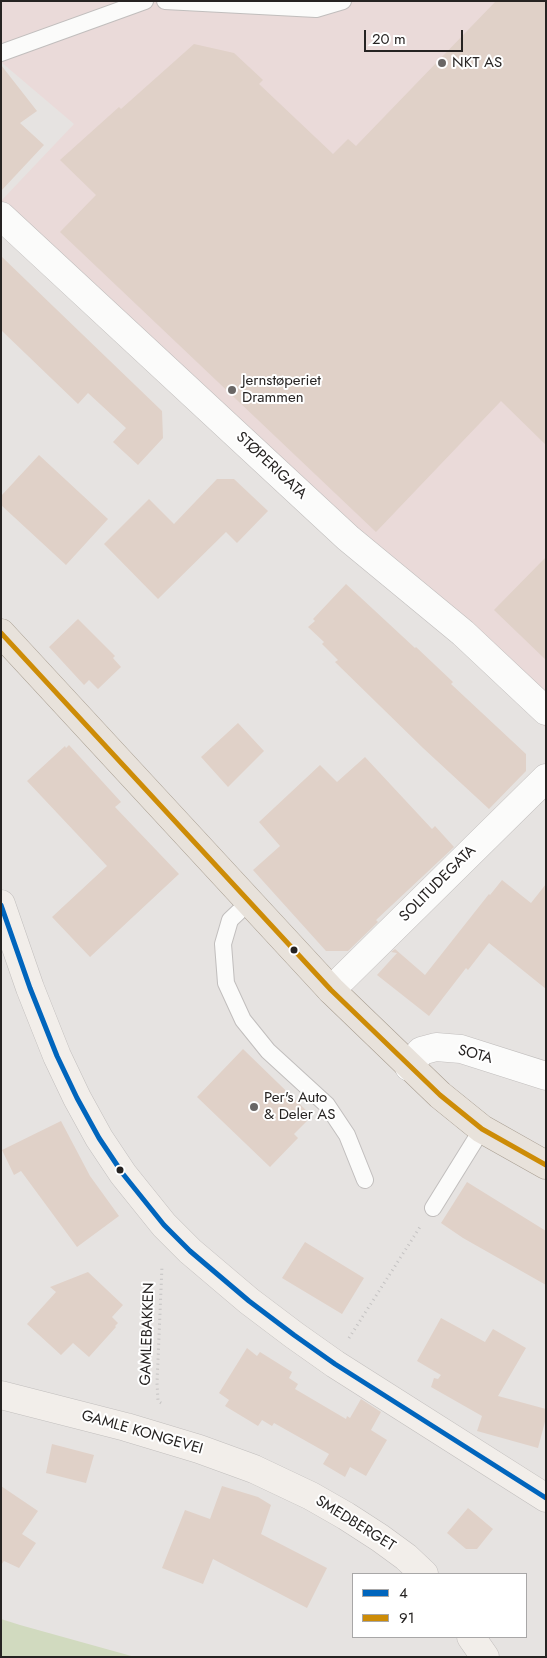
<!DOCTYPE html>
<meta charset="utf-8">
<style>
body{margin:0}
#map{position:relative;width:547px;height:1658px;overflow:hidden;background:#e6e3e1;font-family:Jost,sans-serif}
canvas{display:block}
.frame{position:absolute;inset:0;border:2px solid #262322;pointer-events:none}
.legend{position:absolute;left:352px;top:1573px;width:175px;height:65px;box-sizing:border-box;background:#fff;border:1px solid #a8a7a7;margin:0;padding:6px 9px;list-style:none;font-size:15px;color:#262322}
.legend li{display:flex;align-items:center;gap:10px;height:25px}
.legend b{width:25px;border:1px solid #a8a7a7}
.scale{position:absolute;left:364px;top:30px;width:99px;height:22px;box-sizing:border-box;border:2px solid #262322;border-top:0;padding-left:6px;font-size:15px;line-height:18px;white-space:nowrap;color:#262322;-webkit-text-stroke:4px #fff;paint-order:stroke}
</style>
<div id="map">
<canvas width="547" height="1658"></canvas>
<div class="frame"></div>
<ul class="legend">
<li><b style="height:6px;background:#0065bd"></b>4</li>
<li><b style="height:6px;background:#cd8c07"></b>91</li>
</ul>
<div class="scale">20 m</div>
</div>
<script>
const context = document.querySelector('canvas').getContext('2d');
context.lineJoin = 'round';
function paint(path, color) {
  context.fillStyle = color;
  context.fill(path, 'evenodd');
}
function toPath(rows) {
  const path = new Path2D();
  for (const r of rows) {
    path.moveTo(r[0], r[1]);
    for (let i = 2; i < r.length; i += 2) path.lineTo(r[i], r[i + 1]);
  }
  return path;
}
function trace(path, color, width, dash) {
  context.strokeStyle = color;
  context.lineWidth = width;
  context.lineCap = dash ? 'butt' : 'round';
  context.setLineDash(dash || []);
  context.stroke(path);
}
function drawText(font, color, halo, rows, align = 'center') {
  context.font = font + ' Jost,sans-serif';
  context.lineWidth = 4;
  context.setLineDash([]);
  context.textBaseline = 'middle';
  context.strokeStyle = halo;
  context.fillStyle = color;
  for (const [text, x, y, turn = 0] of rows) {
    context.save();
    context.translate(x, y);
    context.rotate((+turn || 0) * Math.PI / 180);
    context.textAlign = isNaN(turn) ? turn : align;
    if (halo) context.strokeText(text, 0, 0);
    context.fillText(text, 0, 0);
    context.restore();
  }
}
paint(toPath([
 [1,1,546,1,546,728,360,556,1,201,74,124,1,62]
]), '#eadad9');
paint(toPath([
 [1,1619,20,1625,135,1657,1,1657]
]), '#d1dabf');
paint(toPath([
 [496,1,546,1,546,445,501,401,376,532,60,232,96,195,60,160,119,107,121,109,194,44,234,53,263,80,259,84,333,154,348,139,356,146],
 [1,65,37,111,20,123,44,145,1,191],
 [1,256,162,411,163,438,138,465,113,442,126,428,88,393,78,404,1,330],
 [39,455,108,519,66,565,1,505,1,496],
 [217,479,234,479,268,511,237,543,226,532,158,599,104,544,149,499,174,524],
 [546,557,546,660,494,610],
 [346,584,415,648,416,647,453,682,451,684,526,754,526,771,489,809,423,748,335,662,338,660,322,644,324,642,308,627,315,621,313,619],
 [78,619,115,656,113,658,121,667,98,689,89,680,84,685,49,647],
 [238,723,264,751,228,787,201,757],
 [69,745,121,802,115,807,179,874,90,957,52,917,107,866,27,781,65,746,66,748],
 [365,757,432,829,435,826,454,847,376,920,378,922,348,951,326,951,253,870,280,846,259,822,320,765,337,782],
 [502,880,531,903,546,884,546,989,489,943,468,970,466,968,429,1016,377,975,397,953,391,952,395,949,425,975,489,894,490,895],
 [243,1049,312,1116,294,1134,298,1138,270,1167,197,1097],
 [61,1121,90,1176,119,1216,77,1247,21,1171,14,1175,2,1150],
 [467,1182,546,1231,546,1285,463,1238,441,1223],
 [305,1242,364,1278,342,1314,282,1278],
 [88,1272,123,1305,112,1317,118,1323,115,1326,116,1327,89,1357,73,1343,61,1355,27,1324,56,1292,50,1287],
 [441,1318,485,1342,493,1329,526,1348,498,1396,546,1409,546,1418,538,1448,477,1431,482,1416,431,1387,434,1378,438,1379,441,1375,417,1361],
 [247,1348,257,1356,260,1352,292,1372,289,1378,298,1384,295,1389,346,1419,347,1416,350,1418,361,1399,381,1412,371,1430,387,1440,366,1476,350,1467,345,1477,323,1464,329,1454,274,1423,272,1426,262,1420,258,1426,225,1406,229,1400,219,1393],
 [52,1444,94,1455,86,1483,46,1473],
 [1,1486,38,1511,22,1534,36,1543,19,1568,4,1561,1,1565],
 [222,1486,258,1497,271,1505,261,1534,327,1568,307,1608,213,1559,203,1584,162,1568,185,1510,210,1519],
 [468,1508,493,1529,477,1549,466,1549,447,1533]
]), '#e0d1c8');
const lane = toPath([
 [165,1,316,9,343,1],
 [1,53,145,1],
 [249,902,230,920,223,944,226,983,243,1020,268,1051,327,1105,347,1135,365,1180],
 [433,1208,482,1129]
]);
const street = toPath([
 [1,216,348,538,463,633,546,711],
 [331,990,546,778],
 [409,1067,421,1051,436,1047,461,1049,546,1076]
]);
const secondary = toPath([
 [1,904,30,988,57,1056,77,1098,99,1138,123,1174,164,1225,190,1251,249,1301,294,1335,335,1364,546,1498],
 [1,1395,126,1427,199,1449,254,1469,311,1496,346,1516,380,1538,406,1557,424,1574],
 [471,1637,485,1657]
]);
const primary = toPath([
 [1,633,331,990,440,1095,482,1129,546,1165]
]);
trace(lane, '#c1bebd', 18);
trace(street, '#c1bebd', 29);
trace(secondary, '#c1bebd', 29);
trace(primary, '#a79d90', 29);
trace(toPath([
 [349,1338,420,1227],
 [161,1403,158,1401,157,1383,162,1266]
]), '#c4c2c2', 3, [1, 4]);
trace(lane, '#fbfbfa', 16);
trace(street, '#fbfbfa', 28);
trace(secondary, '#f2eeea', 28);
trace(primary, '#e8e2db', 28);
trace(toPath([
 [1,905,30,988,57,1056,77,1098,99,1138,123,1174,164,1225,190,1251,249,1301,294,1335,335,1364,546,1498]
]), '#0065bd', 5);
trace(toPath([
 [1,633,331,990,440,1095,482,1129,546,1165]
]), '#cd8c07', 5);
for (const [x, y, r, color] of [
 [442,63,5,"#696665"],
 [232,390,5,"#696665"],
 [294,950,4.5,"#262322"],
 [254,1107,5,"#696665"],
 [120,1170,4.5,"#262322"]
]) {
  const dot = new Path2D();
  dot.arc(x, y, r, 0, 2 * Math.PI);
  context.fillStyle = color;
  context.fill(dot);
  trace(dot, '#fff', 2);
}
drawText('15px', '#262322', '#fff', [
 ["NKT AS",452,63],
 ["Jernstøperiet",242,381],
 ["Drammen",242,398],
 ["Per's Auto",264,1098],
 ["& Deler AS",264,1115]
], 'left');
drawText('15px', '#262322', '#fff', [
 ["STØPERIGATA",271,466,43],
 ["SOLITUDEGATA",438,884,-45],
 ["SOTA",475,1055,15],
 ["GAMLEBAKKEN",148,1334,-88],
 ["GAMLE KONGEVEI",142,1433,16],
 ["SMEDBERGET",355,1524,32]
]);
</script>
